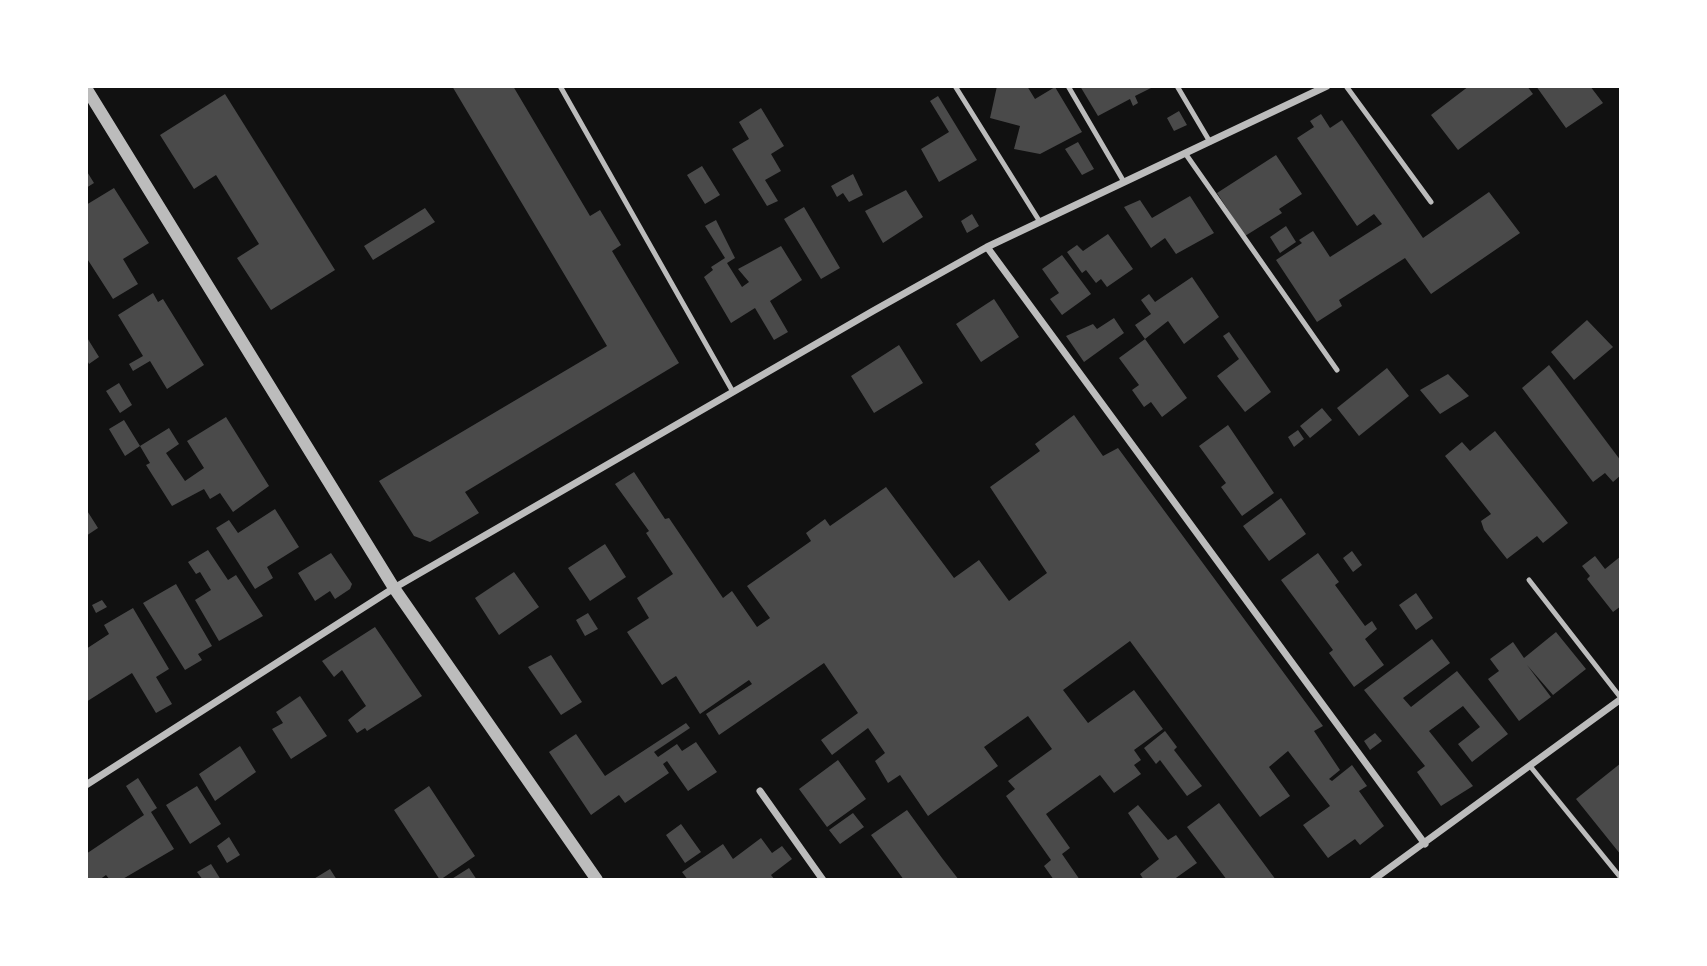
<!DOCTYPE html>
<style>
body{margin:0}
#map{position:relative;width:1707px;height:966px;overflow:hidden;background:#111;font-family:Overpass,sans-serif}
canvas{display:block}
.frame{position:absolute;inset:0;border:88px solid #fff;pointer-events:none}
</style>
<div id="map">
<canvas width="1707" height="966"></canvas>
<div class="frame"></div>
</div>
<script>
const context = document.querySelector('canvas').getContext('2d');
context.lineJoin = 'round';
function paint(path, color) {
  context.fillStyle = color;
  context.fill(path, 'evenodd');
}
function toPath(rows) {
  const path = new Path2D();
  for (const r of rows) {
    path.moveTo(r[0], r[1]);
    for (let i = 2; i < r.length; i += 2) path.lineTo(r[i], r[i + 1]);
  }
  return path;
}
function trace(path, color, width, dash) {
  context.strokeStyle = color;
  context.lineWidth = width;
  context.lineCap = dash ? 'butt' : 'round';
  context.setLineDash(dash || []);
  context.stroke(path);
}
paint(toPath([
 [452,86,513,86,590,216,600,210,621,245,612,251,679,363,465,492,479,513,430,542,414,536,379,481,607,346],
 [997,86,1027,86,1035,99,1055,87,1082,132,1040,154,1014,149,1020,126,990,118],
 [1080,86,1155,86,1135,96,1138,103,1133,106,1130,99,1098,116],
 [1469,86,1527,86,1533,94,1458,150,1431,115],
 [1536,86,1590,86,1603,103,1566,128],
 [225,94,335,270,271,310,237,258,259,244,216,175,194,189,160,135],
 [938,96,977,160,939,182,921,149,949,132,930,101],
 [761,108,784,146,771,154,781,171,765,180,778,201,767,206,732,149,749,139,739,122],
 [1179,111,1187,125,1174,131,1167,118],
 [1321,114,1330,128,1342,120,1423,238,1489,192,1520,233,1431,294,1405,258,1339,300,1342,306,1317,322,1276,260,1302,243,1299,240,1313,231,1330,257,1382,224,1374,214,1357,226,1297,138,1314,127,1310,121],
 [1078,142,1094,169,1082,175,1065,149],
 [1276,155,1302,194,1279,209,1282,213,1245,236,1217,193],
 [702,166,720,195,705,204,687,175],
 [86,170,94,183,86,188],
 [853,174,863,195,849,202,843,193,837,197,831,186],
 [114,188,149,243,123,259,138,284,113,299,86,257,86,205],
 [906,190,923,217,883,243,865,211],
 [1190,196,1214,233,1176,254,1165,238,1151,248,1124,207,1140,200,1152,218],
 [804,207,840,268,821,279,784,219],
 [425,208,435,222,373,260,364,246],
 [972,214,979,226,967,233,961,221],
 [716,220,735,258,727,263,742,287,749,282,738,269,781,246,802,280,770,301,788,332,774,340,755,308,731,323,704,277,713,270,711,267,725,258,705,226],
 [1286,226,1296,242,1280,253,1270,237],
 [1108,234,1133,269,1107,287,1101,279,1096,283,1086,270,1082,273,1067,252,1077,245,1083,251],
 [1062,255,1091,294,1062,315,1050,299,1059,293,1042,269],
 [1192,277,1219,317,1184,344,1168,321,1145,339,1135,325,1151,314,1141,300,1149,294,1155,302],
 [153,293,158,302,163,299,204,365,167,389,150,361,133,371,129,364,143,356,118,315],
 [994,299,1019,337,981,362,956,324],
 [1114,318,1124,333,1084,362,1066,336,1093,324,1097,329],
 [1587,320,1613,347,1574,380,1551,352],
 [1229,332,1271,392,1245,412,1217,376,1239,359,1223,336],
 [86,336,99,357,89,364,86,358],
 [1145,339,1187,398,1162,417,1151,402,1144,407,1132,390,1139,385,1119,358],
 [899,345,923,383,874,413,851,376],
 [1549,365,1621,461,1621,475,1613,482,1605,473,1593,482,1522,388],
 [1387,368,1409,396,1359,436,1337,408],
 [1448,374,1469,396,1440,414,1420,390],
 [119,383,132,405,120,413,106,391],
 [1322,408,1332,420,1310,438,1300,426],
 [1074,415,1103,456,1118,448,1323,726,1314,731,1340,770,1329,779,1332,781,1352,765,1367,786,1359,791,1384,826,1360,845,1355,839,1328,858,1303,825,1330,806,1288,751,1269,767,1290,796,1260,817,1130,641,1063,690,1088,723,1134,690,1163,729,1134,750,1141,760,1134,765,1141,774,1114,793,1100,775,1046,814,1070,848,1062,854,1080,880,1054,880,1044,866,1051,860,1006,796,1015,789,1008,781,1052,749,1028,716,984,747,998,766,928,816,900,775,888,783,875,761,885,753,868,728,832,755,821,740,858,713,824,663,719,735,706,714,752,684,749,680,700,714,676,676,662,685,627,632,649,618,637,598,673,574,646,533,649,531,615,484,634,472,665,519,669,518,723,598,732,591,757,627,770,618,747,586,811,541,806,533,825,519,830,526,886,487,954,578,979,560,1009,601,1047,573,990,487,1040,451,1035,444],
 [226,417,269,486,233,512,220,493,210,499,204,489,172,506,146,465,150,463,140,446,169,428,179,444,166,453,185,481,204,468,187,441],
 [124,420,140,446,125,456,109,429],
 [1228,425,1274,493,1242,516,1221,487,1226,483,1199,446],
 [1298,430,1304,439,1294,447,1288,437],
 [1495,431,1568,523,1543,543,1537,536,1507,559,1484,530,1481,521,1491,514,1445,456,1462,442,1470,451],
 [1281,498,1306,534,1269,561,1243,526],
 [86,509,98,528,86,536],
 [275,509,299,547,267,567,273,578,255,589,216,528,229,520,238,533],
 [605,544,626,577,590,601,568,568],
 [208,550,228,580,236,575,263,616,219,641,195,600,211,590,200,572,196,574,188,562],
 [1352,551,1362,565,1353,572,1343,558],
 [331,553,352,584,350,589,335,599,330,591,315,601,298,573],
 [1318,553,1339,582,1335,585,1365,626,1372,621,1377,629,1365,639,1384,665,1354,687,1329,653,1333,650,1281,580],
 [1595,556,1605,569,1621,556,1621,606,1613,612,1587,579,1590,576,1582,566],
 [514,572,539,607,499,635,475,598],
 [176,584,212,646,198,654,202,660,185,670,143,603],
 [1416,593,1433,618,1416,630,1399,605],
 [102,600,107,607,96,613,92,605],
 [133,608,169,669,156,677,172,704,156,713,132,673,86,702,86,649,109,634,104,625],
 [588,613,598,629,585,636,576,620],
 [375,627,422,696,367,731,365,728,357,733,348,720,366,706,342,670,334,677,322,661],
 [1556,632,1586,669,1553,695,1527,665,1551,697,1519,721,1488,679,1499,671,1490,659,1513,642,1524,658],
 [1432,639,1450,663,1403,698,1411,707,1457,671,1508,734,1472,762,1458,744,1480,727,1463,706,1429,731,1473,786,1441,806,1417,772,1425,766,1364,690],
 [551,655,582,702,561,715,528,667],
 [300,696,327,736,291,759,272,729,283,723,276,712],
 [686,723,690,728,654,752,658,757,677,744,682,751,696,742,717,772,688,791,667,761,663,764,669,773,625,803,619,795,591,815,549,752,576,734,605,776],
 [1165,731,1177,747,1174,750,1202,786,1187,796,1160,760,1156,764,1144,748],
 [1375,733,1382,741,1370,750,1364,741],
 [240,746,256,772,215,801,199,774],
 [838,760,866,799,827,827,799,789],
 [1621,763,1621,855,1576,799],
 [138,778,157,808,151,812,174,849,121,880,110,880,106,875,99,880,86,880,86,854,144,815,126,786],
 [197,786,221,824,190,844,166,805],
 [429,786,475,856,440,880,394,810],
 [1219,803,1276,880,1227,880,1187,827],
 [1138,805,1168,840,1176,835,1197,863,1173,880,1144,880,1140,874,1159,859,1128,813],
 [907,810,942,858,959,880,904,880,871,835],
 [853,813,864,827,840,844,829,830],
 [681,824,701,852,685,863,666,835],
 [229,837,240,855,227,863,217,846],
 [761,838,772,853,782,846,792,859,771,875,775,880,688,880,682,872,723,844,733,859],
 [211,864,221,880,203,880,197,872],
 [469,868,477,880,450,880],
 [330,869,337,880,312,880]
]), '#4a4a4a');
trace(toPath([
 [560,86,733,392],
 [955,86,1040,222],
 [1068,86,1124,182],
 [1177,86,1210,142],
 [1346,86,1431,202],
 [1185,153,1337,370],
 [1529,580,1621,698],
 [1530,766,1621,878]
]), '#bcbcbc', 5);
trace(toPath([
 [987,247,1425,844],
 [86,785,394,588,873,311,987,247,1327,86],
 [760,791,823,880],
 [1373,880,1621,699]
]), '#bcbcbc', 7);
trace(toPath([
 [86,88,394,588,597,880]
]), '#bcbcbc', 12);
</script>
